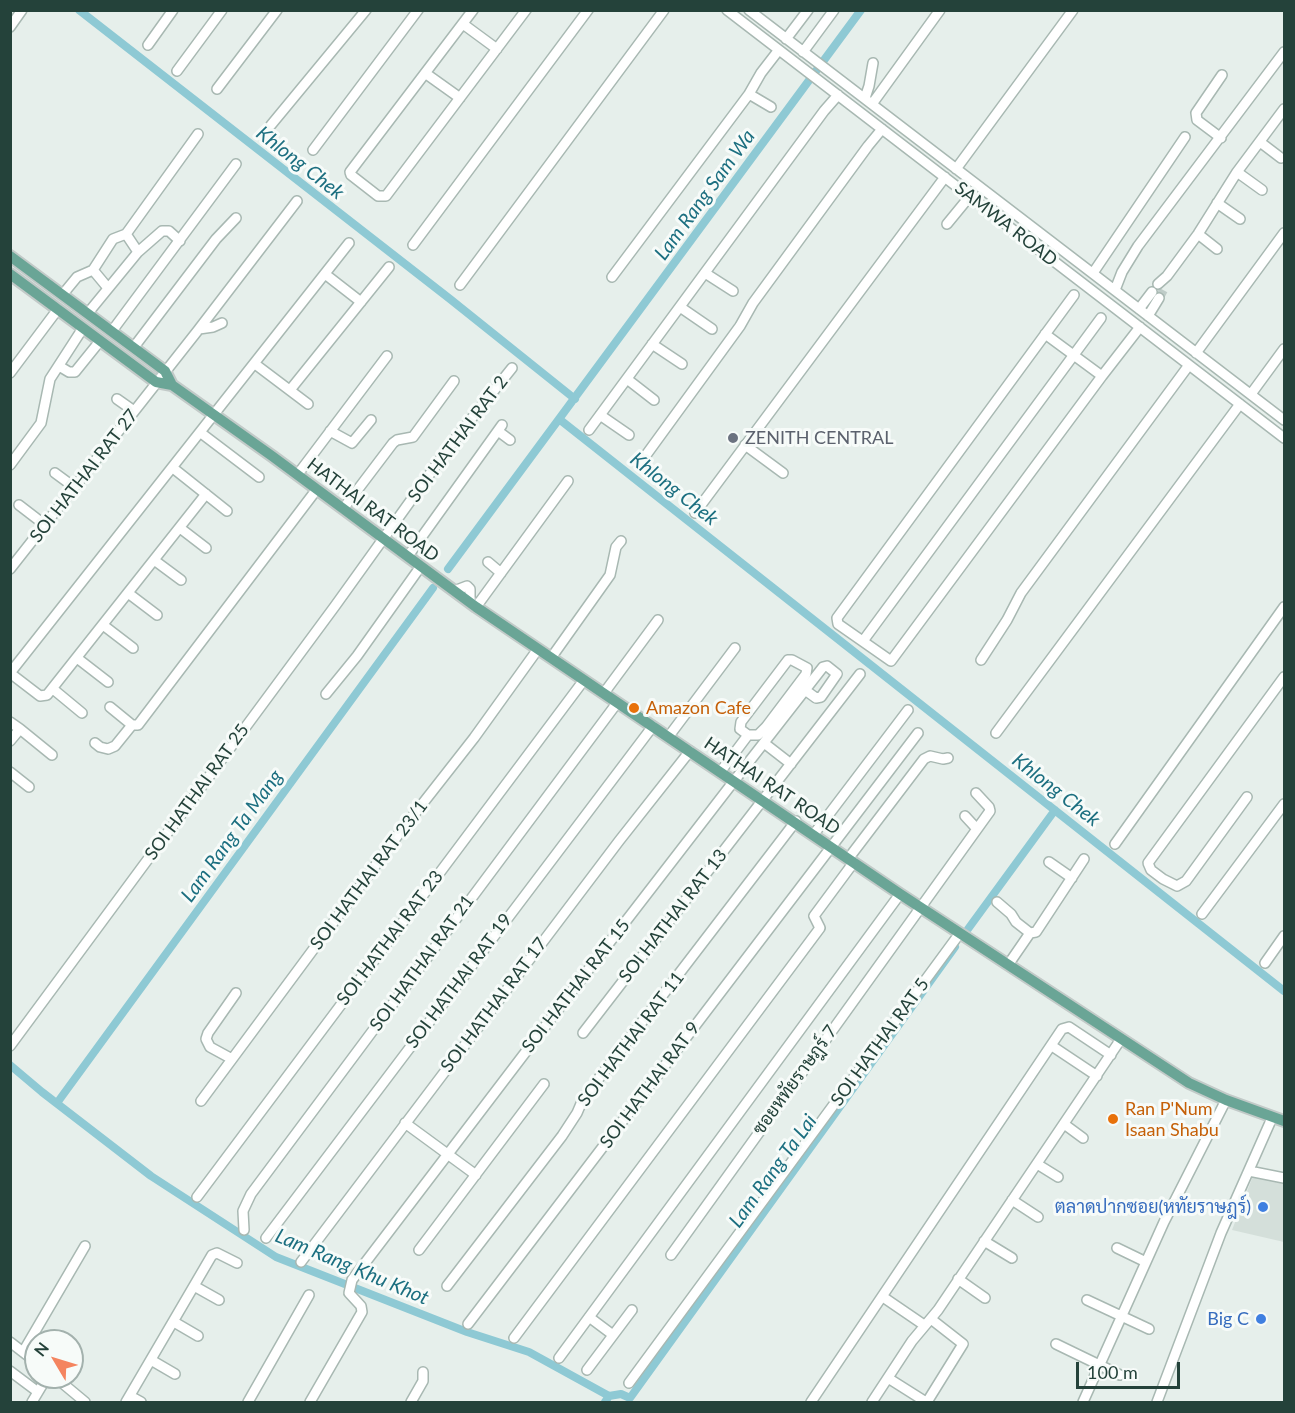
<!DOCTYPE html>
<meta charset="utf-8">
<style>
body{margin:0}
#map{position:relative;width:1295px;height:1413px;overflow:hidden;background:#e6efeb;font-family:Lato,sans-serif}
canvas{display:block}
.frame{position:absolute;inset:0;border:12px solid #24423a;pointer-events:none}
.north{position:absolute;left:24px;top:1329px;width:60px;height:60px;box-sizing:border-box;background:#f7fbf9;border:2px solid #a3b1ad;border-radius:50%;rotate:308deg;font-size:16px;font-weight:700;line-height:24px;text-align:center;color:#24423a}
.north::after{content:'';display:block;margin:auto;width:21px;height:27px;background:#f4845f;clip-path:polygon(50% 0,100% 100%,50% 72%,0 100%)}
.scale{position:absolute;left:1076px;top:1362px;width:104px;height:27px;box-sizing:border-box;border:3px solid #24423a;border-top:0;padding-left:8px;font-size:18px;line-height:21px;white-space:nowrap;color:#24423a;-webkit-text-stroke:4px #f7fbf9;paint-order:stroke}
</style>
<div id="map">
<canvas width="1295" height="1413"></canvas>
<div class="frame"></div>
<div class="north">N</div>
<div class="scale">100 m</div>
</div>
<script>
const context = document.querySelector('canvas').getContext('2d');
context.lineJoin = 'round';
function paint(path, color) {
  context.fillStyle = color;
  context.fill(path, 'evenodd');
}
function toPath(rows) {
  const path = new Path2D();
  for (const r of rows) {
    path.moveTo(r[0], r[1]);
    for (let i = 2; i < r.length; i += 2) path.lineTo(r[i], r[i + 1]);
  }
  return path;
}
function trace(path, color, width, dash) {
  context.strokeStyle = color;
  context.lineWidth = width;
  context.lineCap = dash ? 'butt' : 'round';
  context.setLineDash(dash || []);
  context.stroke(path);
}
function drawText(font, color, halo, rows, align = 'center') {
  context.font = font + ' Lato,Sarabun,sans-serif';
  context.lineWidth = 6;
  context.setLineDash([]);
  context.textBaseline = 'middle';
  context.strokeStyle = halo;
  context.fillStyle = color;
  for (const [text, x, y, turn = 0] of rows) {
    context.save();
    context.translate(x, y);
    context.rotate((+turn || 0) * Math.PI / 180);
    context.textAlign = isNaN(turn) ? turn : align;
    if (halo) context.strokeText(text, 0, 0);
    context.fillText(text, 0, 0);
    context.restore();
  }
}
paint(toPath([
 [1253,1176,1284,1184,1284,1242,1232,1230]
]), '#d4dfda');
trace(toPath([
 [79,10,450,299,575,399],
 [861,10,559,419,1284,991],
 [448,569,559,419],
 [968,929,1055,810],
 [10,1065,42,1092,151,1176,276,1257,467,1332,529,1352,609,1396,605,1402],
 [57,1103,433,588],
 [609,1396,621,1394,630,1398,955,947]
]), '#8ec9d4', 8);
trace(toPath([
 [1159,298,1164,289]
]), '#bfccc8', 9, [9, 4.5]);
const minor = toPath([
 [473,10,350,172,351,175,378,196,386,196,526,10],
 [727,10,1284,438],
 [749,10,1284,420],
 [463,24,497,49],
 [10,27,22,10],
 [786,39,808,10],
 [148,45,173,10],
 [803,52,834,10],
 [177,71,222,10],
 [425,73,460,98],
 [217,89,277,10],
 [865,98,869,86,873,63],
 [872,104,940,10],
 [771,107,749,94,761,73,778,51],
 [271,125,366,10],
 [1221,138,1197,120,1196,113,1222,75],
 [1260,142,1281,158],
 [313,150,418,10],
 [956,169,1073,10],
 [1237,172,1262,190],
 [1217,203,1240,219],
 [947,224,970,196],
 [1198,234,1217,249],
 [413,245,588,10],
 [138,252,162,231,169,231,180,241],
 [93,270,108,288],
 [705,273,733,291],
 [1093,273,1185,137],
 [325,274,361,302],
 [612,277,749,94],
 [1158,284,1167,276,1198,234,1237,172,1284,109],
 [460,285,664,10],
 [1115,290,1122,272,1138,246,1284,52],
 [63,294,77,277,93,270,113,239,126,234,129,230,198,134],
 [1074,295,837,618,838,624,891,661,1102,376,1140,327],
 [680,307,712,329],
 [1139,309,1152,292],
 [88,313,138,252,126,234],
 [1148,316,1159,298],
 [199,329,297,201],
 [112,331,236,164],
 [1045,334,1102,376],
 [652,344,682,364],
 [134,347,216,239,236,218],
 [1196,353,1284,233],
 [255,364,308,404],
 [59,366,69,372,75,372,100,341],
 [10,373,58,309],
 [627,379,654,400],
 [290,390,389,267],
 [1251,394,1284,349],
 [117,399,134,411],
 [600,415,629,435],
 [589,430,824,111,838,95],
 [330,431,352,443,371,420],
 [498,431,510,440],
 [201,433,259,477],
 [745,445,783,473],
 [641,462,740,326,753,303,868,146,882,129],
 [10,465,41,423,50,379,83,328],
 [173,468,227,511],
 [55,473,74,487],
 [298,474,387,356],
 [206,494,47,695,40,696,10,673,349,243],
 [19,505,45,525],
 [343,509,393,443,397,440,413,437,454,381],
 [695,513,945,177],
 [180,528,206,548],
 [408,556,502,425],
 [154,560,181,580],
 [488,562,501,573],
 [10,569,199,329,213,327,222,323],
 [454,591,467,586,470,589,470,602],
 [128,593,157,615],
 [476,607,568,481],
 [103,625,133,648],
 [863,641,1101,318],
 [77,658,108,682],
 [551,658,610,575,616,547,621,541],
 [788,660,792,660,807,668,806,674,766,727,758,735,748,735,740,729,741,722,788,660],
 [981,660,1007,620,1021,593,1189,365],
 [53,689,82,713],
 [604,693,658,620],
 [326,694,357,656,421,566],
 [110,707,132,725,138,725,317,489],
 [10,722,20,729,10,741],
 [20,729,52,755],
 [996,733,1240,404],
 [669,736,735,648],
 [95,743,100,747,108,749,115,746,132,725],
 [764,743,791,764],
 [721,771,748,735],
 [10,772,29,787],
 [1247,797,1186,881,1177,886,1163,879,1151,870,1148,863,1284,677],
 [965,816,977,829],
 [814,834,908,710],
 [1115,844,1284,607],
 [848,859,924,759,930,756,943,759,948,758],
 [1049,862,1072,878],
 [997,902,1011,914,1016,922,1030,933],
 [1202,914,1284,804],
 [1265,963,1284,936],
 [1008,965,1030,933,1036,932,1084,859],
 [583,1033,860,674],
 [10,1046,335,606,452,443,512,368],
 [1052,1046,1097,1076],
 [232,1059,210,1047,206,1039,208,1033,236,993],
 [201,1101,398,835,474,738,538,649],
 [405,1123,476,1175],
 [1064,1124,1083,1138],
 [1037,1164,1058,1177],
 [1249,1171,1284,1178],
 [197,1197,584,680],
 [1012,1200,1038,1217],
 [244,1230,243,1211,251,1194,617,703],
 [266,1238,653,726],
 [984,1241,1012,1258],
 [1117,1248,1146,1262],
 [419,1250,544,1084],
 [671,1255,990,811,989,807,976,793],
 [301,1262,619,841,690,751],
 [958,1279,985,1298],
 [194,1286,219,1300],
 [447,1286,562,1136,577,1113,583,1099,796,821],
 [883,1297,924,1325],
 [1087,1300,1149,1329],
 [589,1317,613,1335],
 [174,1322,198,1336],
 [468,1324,918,733],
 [514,1338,820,928,814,916,854,862],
 [10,1342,36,1362],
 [1056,1344,1120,1375],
 [23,1352,85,1246],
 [559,1358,900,894],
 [151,1360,175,1374],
 [587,1370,632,1310],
 [10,1371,38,1392,47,1377],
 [55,1377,85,1402],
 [888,1378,926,1402],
 [629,1383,960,933],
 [130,1396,141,1402],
 [32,1402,38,1392],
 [126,1402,212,1255,217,1253,237,1263],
 [248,1402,309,1295],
 [310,1402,362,1312,361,1306,349,1293,352,1280,582,978,734,781,823,667,827,666,837,674,821,697,816,698,805,690],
 [411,1402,423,1381,423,1372],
 [811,1402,1062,1029,1069,1027,1111,1055],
 [872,1402,912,1341,938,1310,1121,1039],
 [927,1402,963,1344,931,1319],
 [1083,1402,1164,1222,1226,1100],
 [1157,1402,1221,1233,1272,1118]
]);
const major = toPath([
 [10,256,165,371,172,385],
 [10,274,156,382,172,385,272,456,476,607,900,894,1189,1083,1226,1100,1284,1121]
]);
trace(minor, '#a8b8b2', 12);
trace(major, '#c2cac8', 14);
trace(minor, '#fff', 9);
trace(major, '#6aa596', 10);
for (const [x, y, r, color] of [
 [733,438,6,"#6b7280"],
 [634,708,6,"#e8710a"],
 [1113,1119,6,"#e8710a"],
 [1263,1207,6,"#3f7fe0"],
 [1261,1319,6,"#3f7fe0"]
]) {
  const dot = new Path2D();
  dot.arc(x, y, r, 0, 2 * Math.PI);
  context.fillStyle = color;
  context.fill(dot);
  trace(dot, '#f7fbf9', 2);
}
drawText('18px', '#24423a', '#f7fbf9', [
 ["SAMWA ROAD",1006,224,38],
 ["SOI HATHAI RAT 2",458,439,-53],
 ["SOI HATHAI RAT 27",84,476,-52],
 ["HATHAI RAT ROAD",373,510,37],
 ["HATHAI RAT ROAD",772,786,34],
 ["SOI HATHAI RAT 25",197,792,-54],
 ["SOI HATHAI RAT 23/1",369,875,-53],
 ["SOI HATHAI RAT 13",673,916,-52],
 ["SOI HATHAI RAT 23",390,938,-53],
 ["SOI HATHAI RAT 21",422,963,-54],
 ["SOI HATHAI RAT 19",459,981,-53],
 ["SOI HATHAI RAT 15",576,986,-52],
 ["SOI HATHAI RAT 17",494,1005,-53],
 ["SOI HATHAI RAT 11",631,1039,-53],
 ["SOI HATHAI RAT 5",880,1042,-54],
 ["ซอยหทัยราษฎร์ 7",795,1080,-54],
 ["SOI HATHAI RAT 9",650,1085,-53]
]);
drawText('18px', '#5b616d', '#f7fbf9', [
 ["ZENITH CENTRAL",745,438]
], 'left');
drawText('18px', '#c56008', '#f7fbf9', [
 ["Amazon Cafe",646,708],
 ["Ran P'Num",1125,1109],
 ["Isaan Shabu",1125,1130]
], 'left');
drawText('18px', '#366cbe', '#f7fbf9', [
 ["ตลาดปากซอย(หทัยราษฎร์)",1251,1207],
 ["Big C",1249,1319]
], 'right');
drawText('italic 20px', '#1c6f80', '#f7fbf9', [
 ["Khlong Chek",300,163,38],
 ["Lam Rang Sam Wa",705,195,-54],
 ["Khlong Chek",674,489,38],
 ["Khlong Chek",1056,790,38],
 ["Lam Rang Ta Mang",232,836,-54],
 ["Lam Rang Ta Lai",773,1171,-54],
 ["Lam Rang Khu Khot",352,1267,23]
]);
</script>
